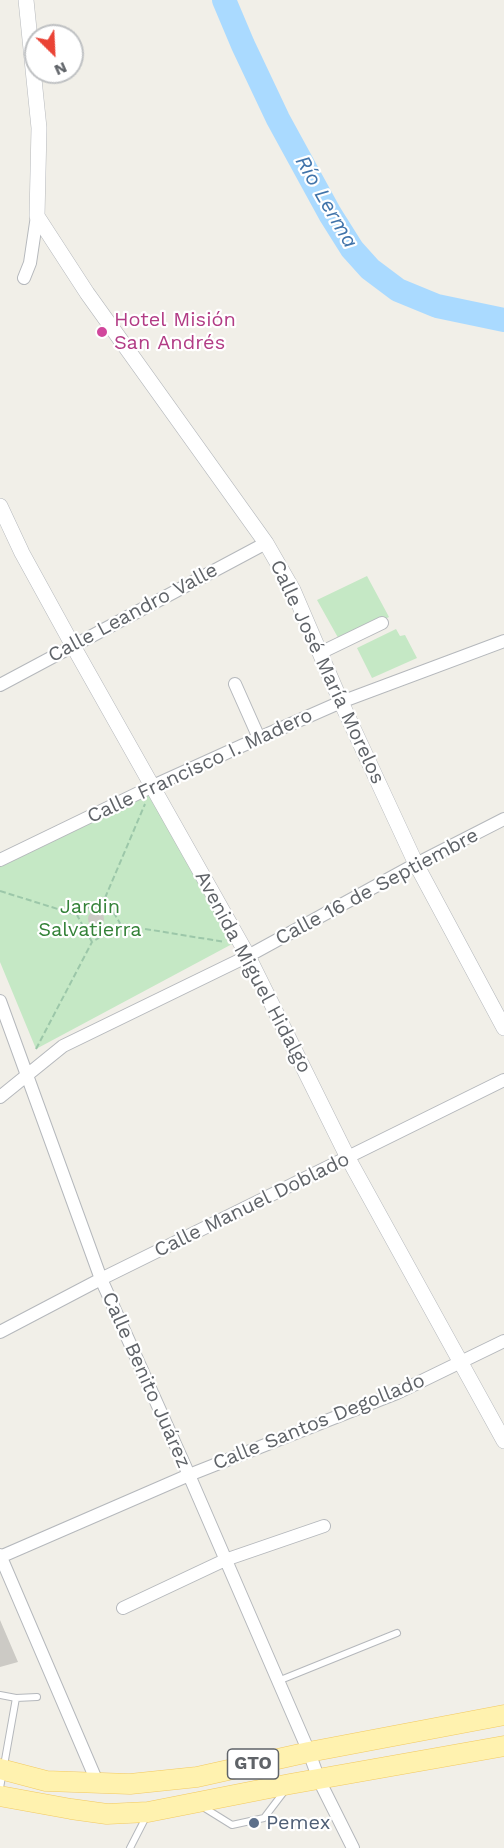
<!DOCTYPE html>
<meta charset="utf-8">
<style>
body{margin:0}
#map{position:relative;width:504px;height:1848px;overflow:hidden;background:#f1efe8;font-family:"Work Sans",sans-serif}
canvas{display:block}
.north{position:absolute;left:24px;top:24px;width:60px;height:60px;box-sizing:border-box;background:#fff;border:2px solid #bfc1c3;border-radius:50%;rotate:156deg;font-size:16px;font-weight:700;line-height:24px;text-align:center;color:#5f6368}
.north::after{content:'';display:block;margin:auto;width:21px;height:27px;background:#ea4335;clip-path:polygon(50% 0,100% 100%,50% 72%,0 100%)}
</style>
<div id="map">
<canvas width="504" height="1848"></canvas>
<div class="north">N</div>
</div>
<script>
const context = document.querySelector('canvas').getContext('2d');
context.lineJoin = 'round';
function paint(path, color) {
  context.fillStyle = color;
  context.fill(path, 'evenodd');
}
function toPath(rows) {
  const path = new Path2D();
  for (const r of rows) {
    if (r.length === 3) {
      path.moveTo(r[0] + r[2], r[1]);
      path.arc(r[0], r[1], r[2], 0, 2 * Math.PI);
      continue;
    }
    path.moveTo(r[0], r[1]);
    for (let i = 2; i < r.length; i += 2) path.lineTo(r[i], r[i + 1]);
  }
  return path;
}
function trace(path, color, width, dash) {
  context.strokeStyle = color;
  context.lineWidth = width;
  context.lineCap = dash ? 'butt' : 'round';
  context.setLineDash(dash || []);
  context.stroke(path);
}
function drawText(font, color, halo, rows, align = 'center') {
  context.font = font + ' "Work Sans",sans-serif';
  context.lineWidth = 4.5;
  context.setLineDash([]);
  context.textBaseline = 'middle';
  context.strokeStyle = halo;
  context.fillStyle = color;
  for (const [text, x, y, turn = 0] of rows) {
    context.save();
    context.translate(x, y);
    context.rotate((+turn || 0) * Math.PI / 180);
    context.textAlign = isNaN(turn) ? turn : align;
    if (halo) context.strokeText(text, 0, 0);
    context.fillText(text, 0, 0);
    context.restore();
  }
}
paint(toPath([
 [367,576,389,617,341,643,317,600],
 [396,629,400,636,405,635,417,658,372,678,357,648],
 [150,791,234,943,36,1049,0,962,0,864]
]), '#c5e8c5');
trace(toPath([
 [224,0,243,45,278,119,330,214,352,249,370,269,398,290,437,306,504,320]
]), '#aadaff', 24);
paint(toPath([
 [96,919,8],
 [0,1620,18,1662,0,1667]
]), '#cccac5');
const service = toPath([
 [278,1681,397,1633],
 [0,1695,16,1698,37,1697],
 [0,1788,16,1698],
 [203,1807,232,1825,264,1818,286,1789],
 [130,1848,147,1815]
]);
const minor = toPath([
 [24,278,30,263,37,216],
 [320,653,382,623],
 [235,684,259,738],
 [0,685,266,543],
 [0,860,153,786,259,738,341,702,504,641],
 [0,1001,101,1279,189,1475,309,1752,319,1780,353,1848],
 [0,1097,63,1046,248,956,416,864,504,819],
 [0,1332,101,1279,504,1080],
 [0,1555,98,1784],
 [0,1557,189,1475,397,1393,504,1341],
 [123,1608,225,1560,324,1526]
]);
const tertiary = toPath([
 [26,0,39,128,37,216,87,293,266,543,293,590,341,702,416,864,504,1028],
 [0,506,22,553,72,644,248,956,348,1158,504,1441]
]);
const primary = toPath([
 [0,1769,46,1781,130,1784,197,1777,309,1752,504,1715],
 [0,1796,71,1809,107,1814,148,1812,290,1784,504,1746]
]);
trace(service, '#b5b8bc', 8);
trace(minor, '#b5b8bc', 14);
trace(tertiary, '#b5b8bc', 16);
trace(primary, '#f2c960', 21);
trace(toPath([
 [0,891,77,915],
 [105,898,145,804],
 [121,925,105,898,77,915,92,942,121,925,225,942],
 [36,1049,92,942]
]), '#9cc7a9', 2, [6, 3]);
trace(service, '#fff', 6);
trace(minor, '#fff', 12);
trace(tertiary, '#fff', 15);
trace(primary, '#fff2af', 20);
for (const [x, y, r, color] of [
 [102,332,6,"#d1479c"],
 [254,1823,6,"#5c6f8a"]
]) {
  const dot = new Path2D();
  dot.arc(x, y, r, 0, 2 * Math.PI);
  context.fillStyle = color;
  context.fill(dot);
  trace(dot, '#fff', 2);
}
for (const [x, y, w] of [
 [253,1764,51]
]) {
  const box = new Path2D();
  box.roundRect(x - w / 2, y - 15, w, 30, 4.5);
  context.fillStyle = '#fff';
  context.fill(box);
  trace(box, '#5f6368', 1.5);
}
drawText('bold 18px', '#5f6368', null, [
 ["GTO",253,1764]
]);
drawText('20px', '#b23c85', '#fff', [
 ["Hotel Misión",114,320],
 ["San Andrés",114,343]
], 'left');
drawText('20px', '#5f6368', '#fff', [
 ["Calle Leandro Valle",133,613,-28],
 ["Calle José María Morelos",327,672,65],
 ["Calle Francisco I. Madero",200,766,-25],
 ["Calle 16 de Septiembre",377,887,-28],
 ["Avenida Miguel Hidalgo",253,972,62],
 ["Calle Manuel Doblado",252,1205,-26],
 ["Calle Benito Juárez",146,1380,66],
 ["Calle Santos Degollado",319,1422,-22]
]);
drawText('20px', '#348238', '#fff', [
 ["Jardin",90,907],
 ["Salvatierra",90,930]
]);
drawText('20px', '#4e5e75', '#fff', [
 ["Pemex",266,1823]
], 'left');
drawText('italic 21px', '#4174aa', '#fff', [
 ["Río Lerma",326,202,60]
]);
</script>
